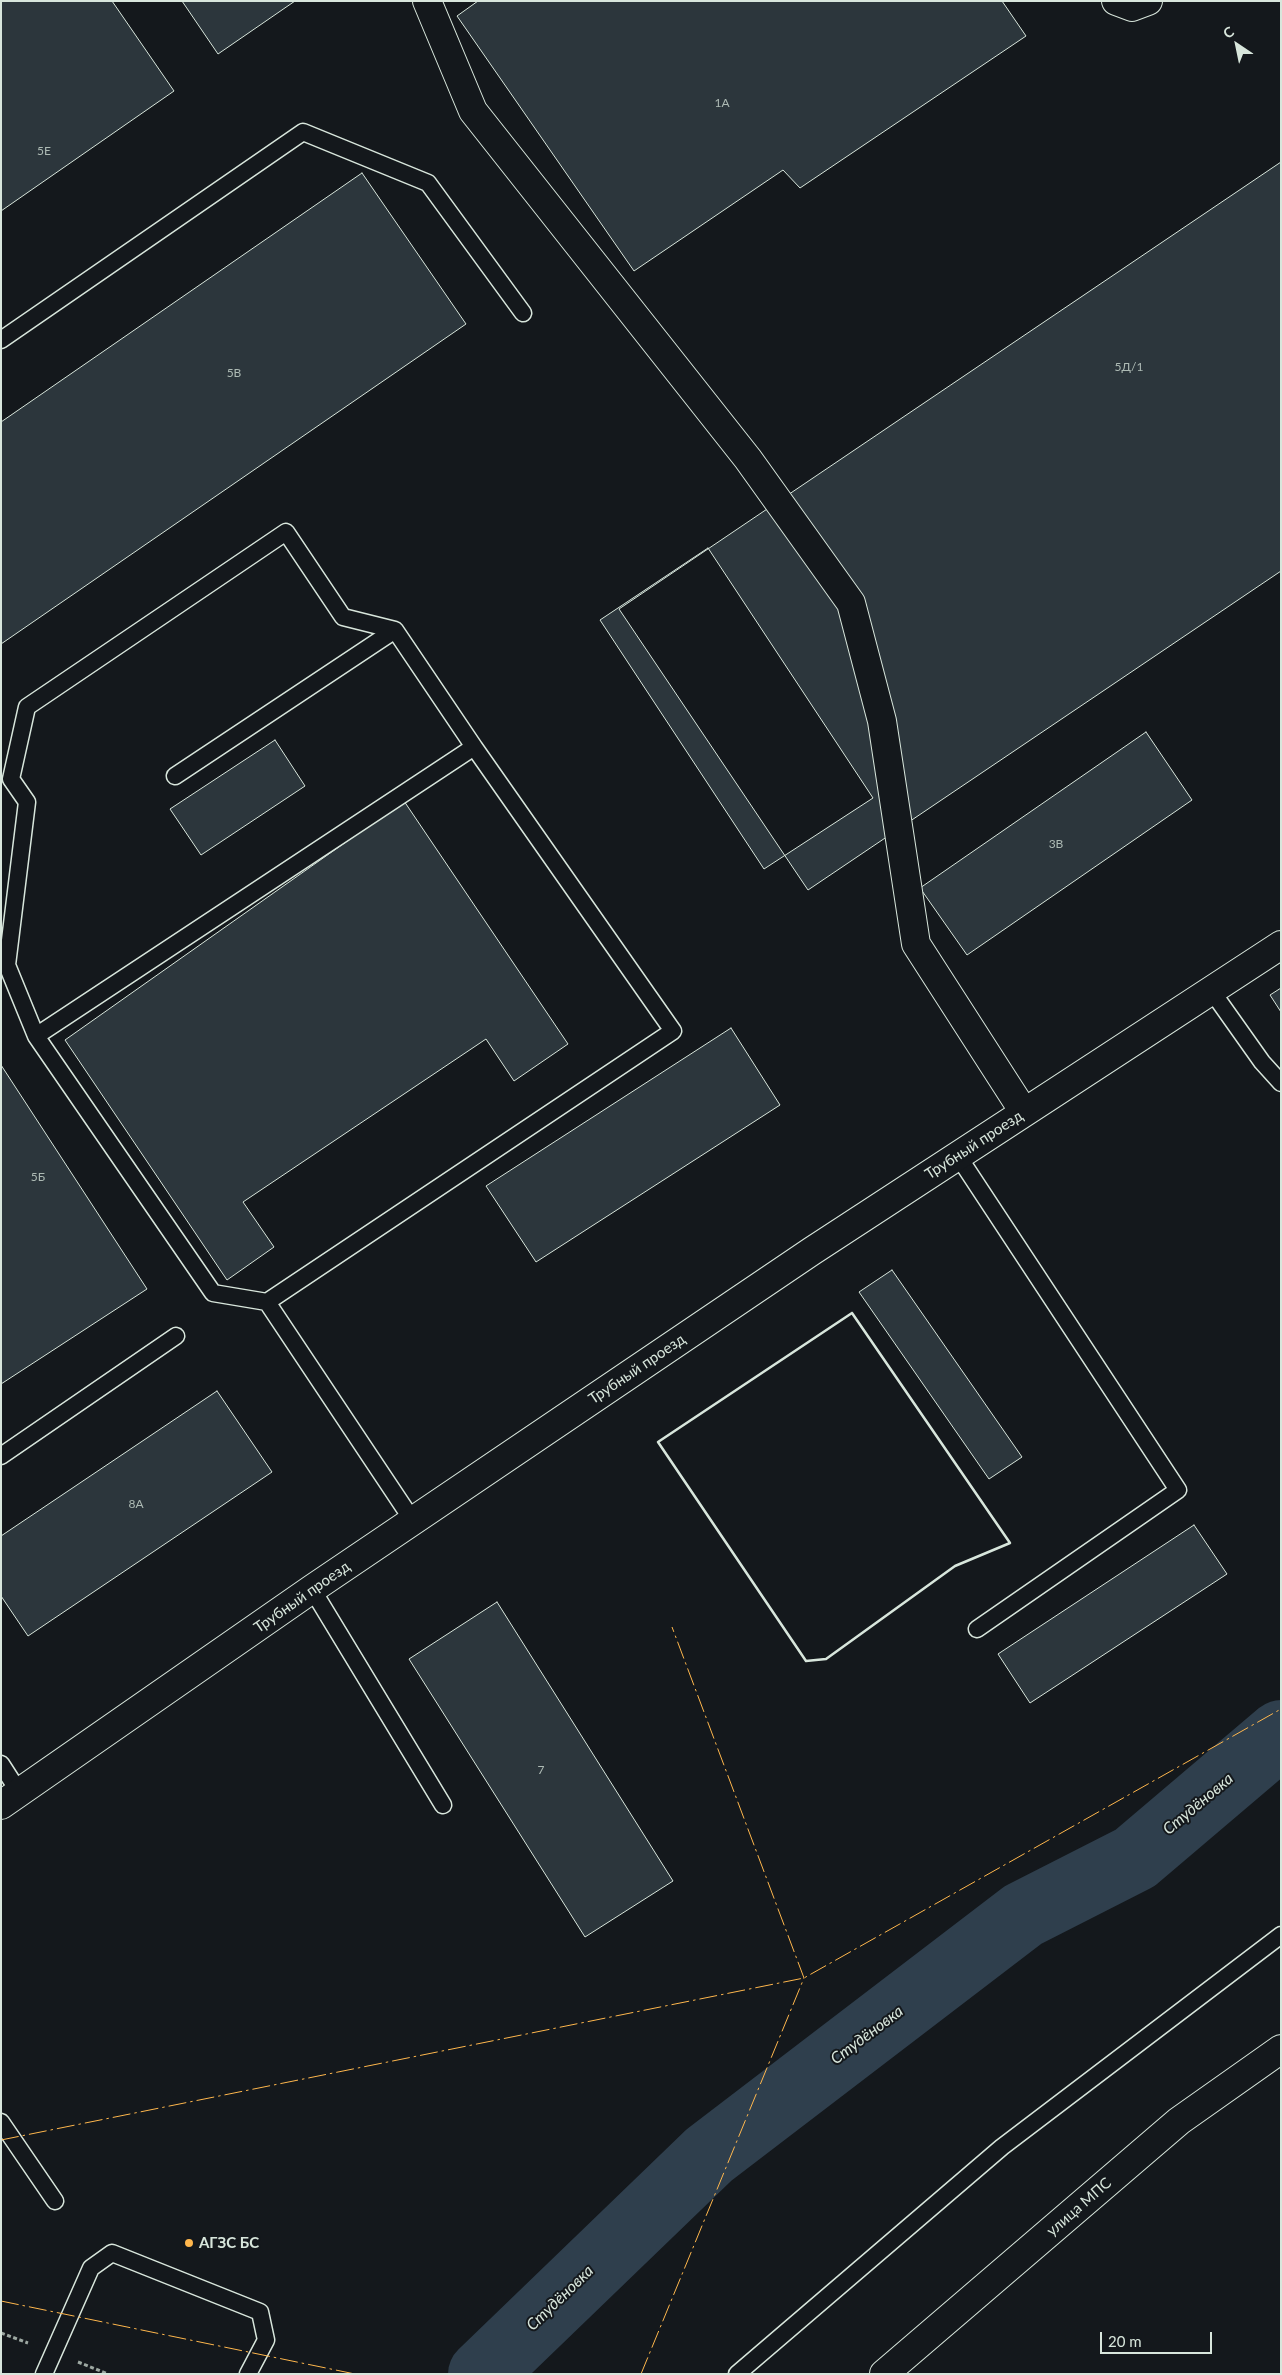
<!DOCTYPE html>
<meta charset="utf-8">
<style>
body{margin:0}
#map{position:relative;width:1282px;height:2375px;overflow:hidden;background:#14181c;font-family:Lato,sans-serif}
canvas{display:block}
.frame{position:absolute;inset:0;border:2px solid #d8e6dc;pointer-events:none}
.north{position:absolute;left:1212px;top:20px;width:50px;height:50px;-webkit-text-stroke:4px #14181c;paint-order:stroke;rotate:326deg;font-size:14px;font-weight:700;line-height:20px;text-align:center;color:#d8e6dc}
.north::after{content:'';display:block;margin:auto;width:18px;height:22px;background:#d8e6dc;clip-path:polygon(50% 0,100% 100%,50% 72%,0 100%)}
.scale{position:absolute;left:1100px;top:2332px;width:112px;height:22px;box-sizing:border-box;border:2px solid #d8e6dc;border-top:0;padding-left:6px;font-size:15px;line-height:18px;white-space:nowrap;color:#d8e6dc;-webkit-text-stroke:4px #14181c;paint-order:stroke}
</style>
<div id="map">
<canvas width="1282" height="2375"></canvas>
<div class="frame"></div>
<div class="north">С</div>
<div class="scale">20 m</div>
</div>
<script>
const context = document.querySelector('canvas').getContext('2d');
context.lineJoin = 'round';
function toPath(rows) {
  const path = new Path2D();
  for (const r of rows) {
    path.moveTo(r[0], r[1]);
    for (let i = 2; i < r.length; i += 2) path.lineTo(r[i], r[i + 1]);
  }
  return path;
}
function trace(path, color, width, dash) {
  context.strokeStyle = color;
  context.lineWidth = width;
  context.lineCap = dash ? 'butt' : 'round';
  context.setLineDash(dash || []);
  context.stroke(path);
}
function paint(path, color) {
  context.fillStyle = color;
  context.fill(path, 'evenodd');
}
function drawText(font, color, halo, rows, align = 'center') {
  context.font = font + ' Lato,sans-serif';
  context.lineWidth = 4;
  context.setLineDash([]);
  context.textBaseline = 'middle';
  context.strokeStyle = halo;
  context.fillStyle = color;
  for (const [text, x, y, turn = 0] of rows) {
    context.save();
    context.translate(x, y);
    context.rotate((+turn || 0) * Math.PI / 180);
    context.textAlign = isNaN(turn) ? turn : align;
    if (halo) context.strokeText(text, 0, 0);
    context.fillText(text, 0, 0);
    context.restore();
  }
}
trace(toPath([
 [482,2374,709,2155,1023,1915,1135,1858,1281,1734]
]), '#2f3f4d', 68);
const building = toPath([
 [1,1,112,1,174,91,1,211,1,1],
 [182,1,295,1,218,54,182,1],
 [478,1,1002,1,1026,36,800,188,783,170,634,271,457,16,478,1],
 [1281,162,1281,571,808,890,619,609,1281,162],
 [362,173,466,324,1,644,1,422,362,173],
 [708,548,873,798,764,869,600,620,708,548],
 [1146,732,1192,800,967,955,920,888,1146,732],
 [275,740,305,786,201,855,170,809,275,740],
 [404,801,568,1044,514,1081,486,1039,243,1202,274,1247,227,1280,65,1040,404,801],
 [1281,988,1281,1012,1270,995,1281,988],
 [731,1028,780,1105,536,1262,486,1186,731,1028],
 [1,1065,147,1289,1,1384,1,1065],
 [892,1270,1022,1457,989,1479,859,1292,892,1270],
 [217,1391,272,1472,28,1636,1,1596,1,1536,217,1391],
 [1194,1525,1227,1574,1030,1703,998,1654,1194,1525],
 [497,1602,673,1881,585,1937,409,1659,497,1602]
]);
paint(building, '#2c363c');
trace(building, '#d8e6dc', 1);
const service = toPath([
 [1,340,303,132,428,183,523,313],
 [175,776,395,630],
 [1211,990,1262,1062,1281,1083],
 [36,1036,7,965,27,802,11,779,27,707,286,532,343,617,395,630,474,747],
 [958,1156,1178,1490,977,1629],
 [267,1302,673,1031,474,747,36,1036,213,1293,267,1302,413,1521],
 [1,1456,176,1336],
 [312,1589,443,1805],
 [1,1764,19,1792],
 [1,2122,55,2201],
 [44,2374,91,2268,112,2253,260,2312,266,2340,248,2374],
 [737,2374,1002,2147,1281,1935]
]);
const minor = toPath([
 [427,1,473,111,748,459,851,603,882,721,916,944,1024,1112],
 [1116,1,1132,7,1148,1],
 [1,1805,312,1589,812,1251,1281,945],
 [884,2374,1179,2121,1281,2049]
]);
trace(service, '#d8e6dc', 19);
trace(minor, '#d8e6dc', 30);
trace(toPath([
 [1,2333,28,2343],
 [78,2362,108,2374]
]), '#9da8a2', 3, [4, 2.5]);
trace(service, '#14181c', 16);
trace(minor, '#14181c', 28);
trace(toPath([
 [852,1313,1010,1543,955,1566,826,1659,806,1661,658,1442,852,1313]
]), '#d8e6dc', 2.5);
trace(toPath([
 [1,2140,804,1978,1281,1709],
 [1,2301,355,2374],
 [641,2374,804,1978,672,1627]
]), '#ffb74d', 1, [18, 4, 2.5, 4]);
for (const [x, y, r, color] of [
 [189,2243,5,"#ffb74d"]
]) {
  const dot = new Path2D();
  dot.arc(x, y, r, 0, 2 * Math.PI);
  context.fillStyle = color;
  context.fill(dot);
  trace(dot, '#14181c', 2);
}
drawText('12px', '#adbab4', null, [
 ["1А",722,103],
 ["5Е",44,151],
 ["5Д/1",1129,367],
 ["5В",234,373],
 ["3В",1056,844],
 ["5Б",38,1177],
 ["8А",136,1504],
 ["7",541,1770]
]);
drawText('15px', '#d8e6dc', '#14181c', [
 ["Трубный проезд",974,1145,-33],
 ["Трубный проезд",637,1369,-34],
 ["Трубный проезд",302,1597,-35],
 ["улица МПС",1079,2207,-41]
]);
drawText('bold 15px', '#d8e6dc', '#14181c', [
 ["АГЗС БС",199,2243]
], 'left');
drawText('italic 16px', '#d8e6dc', '#14181c', [
 ["Студёновка",1198,1804,-40],
 ["Студёновка",867,2035,-37],
 ["Студёновка",560,2298,-44]
]);
</script>
